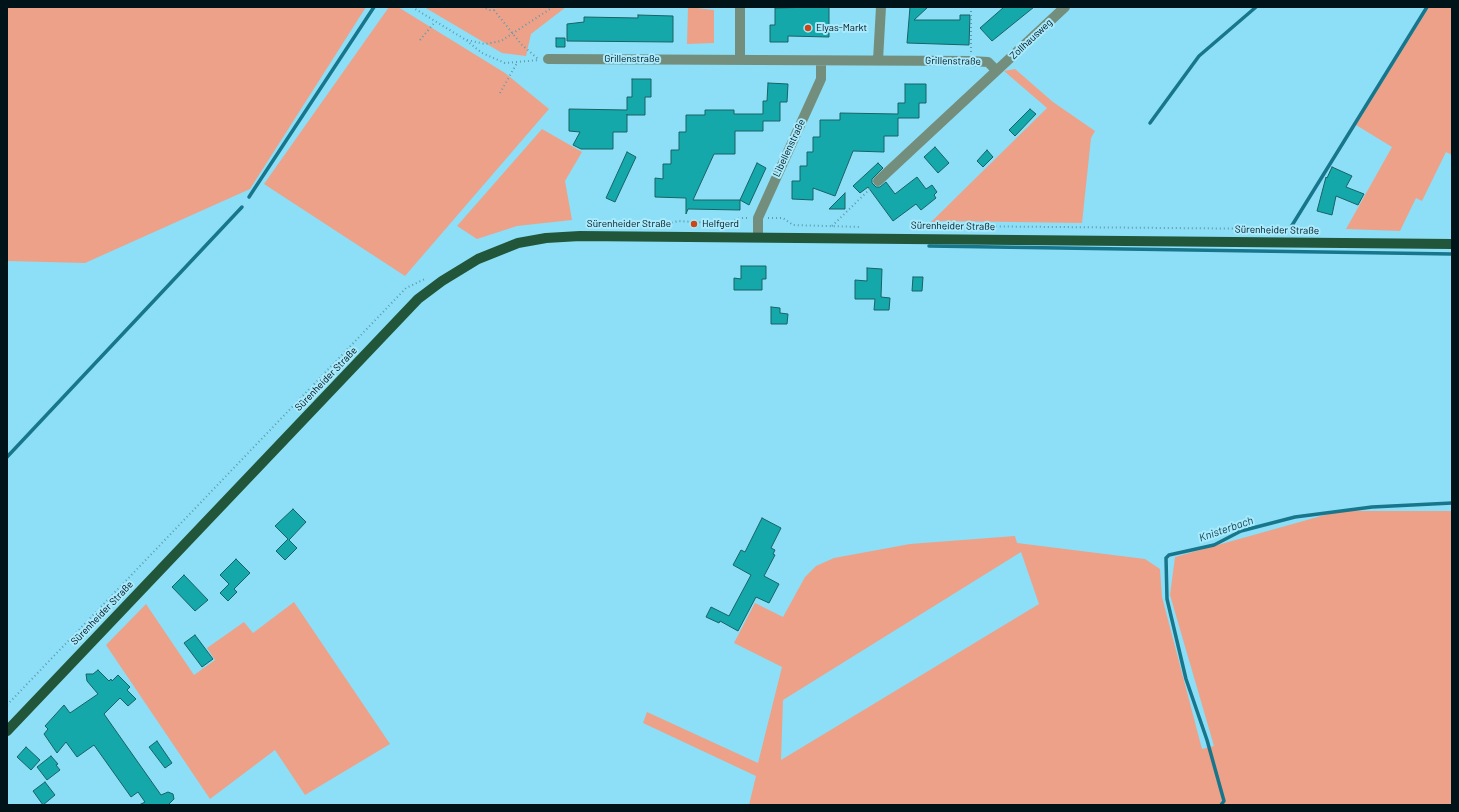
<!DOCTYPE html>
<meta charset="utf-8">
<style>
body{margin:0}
#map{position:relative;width:1459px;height:812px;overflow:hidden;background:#8cdff6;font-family:Barlow,sans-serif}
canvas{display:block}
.frame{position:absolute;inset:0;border:8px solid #001319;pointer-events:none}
</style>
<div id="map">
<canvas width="1459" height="812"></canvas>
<div class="frame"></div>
</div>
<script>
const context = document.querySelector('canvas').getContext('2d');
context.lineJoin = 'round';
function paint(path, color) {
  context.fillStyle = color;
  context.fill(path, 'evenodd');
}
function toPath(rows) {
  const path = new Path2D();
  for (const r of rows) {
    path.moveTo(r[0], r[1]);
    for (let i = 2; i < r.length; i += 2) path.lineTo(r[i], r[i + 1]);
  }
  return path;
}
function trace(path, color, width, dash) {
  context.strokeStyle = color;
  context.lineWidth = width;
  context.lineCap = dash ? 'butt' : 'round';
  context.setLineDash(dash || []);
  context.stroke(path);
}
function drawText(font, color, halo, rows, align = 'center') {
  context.font = font + ' Barlow,sans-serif';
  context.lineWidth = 4;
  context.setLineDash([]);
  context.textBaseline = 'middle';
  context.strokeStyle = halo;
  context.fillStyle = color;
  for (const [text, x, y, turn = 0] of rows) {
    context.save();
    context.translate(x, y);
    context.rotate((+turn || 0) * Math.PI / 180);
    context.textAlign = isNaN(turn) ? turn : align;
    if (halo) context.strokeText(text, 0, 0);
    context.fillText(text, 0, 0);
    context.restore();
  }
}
paint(toPath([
 [7,7,366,7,250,189,85,263,7,261],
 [389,7,398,7,505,73,549,109,405,276,264,184],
 [424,7,566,7,531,34,526,56,502,53],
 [688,7,714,10,714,43,687,44],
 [1429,7,1452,7,1452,155,1446,152,1422,201,1416,198,1400,231,1346,229,1392,147,1356,125],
 [1015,69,1053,102,1095,131,1091,138,1082,223,942,221,927,226,1047,108,1004,71],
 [542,129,582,152,565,181,572,220,517,226,477,239,457,226],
 [1339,511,1452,511,1452,805,749,805,756,776,643,723,647,712,758,763,782,667,734,643,755,603,783,617,805,577,816,566,834,558,910,544,1015,536,1017,543,1145,559,1160,569,1162,597,1202,749,1214,746,1170,595,1175,557],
 [1021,552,1039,604,781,760,783,700],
 [294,602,390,744,305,795,275,750,210,799,106,645,146,604,194,675,215,660,207,648,244,622,253,633]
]), '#eea189');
trace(toPath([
 [1150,123,1199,56,1256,7],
 [249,197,374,7],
 [1291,227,1427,7],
 [929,246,1452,254],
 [7,457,242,207],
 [1221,805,1224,801,1207,740,1186,679,1167,599,1166,558,1169,555,1214,545,1241,531,1295,517,1372,507,1452,503]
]), '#17768b', 3.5);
const building = toPath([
 [818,7,829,7,829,37,788,36,788,42,770,42,770,25,775,25,775,8,818,7],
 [910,7,928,7,914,20,960,20,960,15,970,15,969,45,907,43,910,7],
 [1004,7,1034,7,992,41,980,28,1004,7],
 [638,15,673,16,673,42,567,41,567,24,584,22,584,17,638,18,638,15],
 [556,38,565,38,565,47,556,47,556,38],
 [632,79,651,79,651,97,645,97,645,115,627,115,627,114,627,132,613,132,613,149,581,149,573,145,580,132,569,131,569,109,627,110,627,97,632,97,632,79],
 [768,83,788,84,787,102,780,102,780,121,763,121,763,131,735,131,735,154,714,154,693,200,740,200,740,210,688,209,686,214,686,198,655,197,655,178,663,179,663,164,671,164,671,150,679,150,679,132,686,132,686,115,705,115,705,110,734,110,734,114,763,114,763,101,767,101,768,83],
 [905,84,926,84,926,103,919,103,919,118,898,118,898,136,884,136,884,152,853,151,835,196,813,188,813,200,792,199,792,181,800,181,800,166,807,166,807,152,813,152,813,137,820,137,820,120,840,120,840,113,898,114,898,103,905,103,905,84],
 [1030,109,1036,114,1015,136,1009,130,1030,109],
 [935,147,949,163,938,173,924,157,935,147],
 [987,150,993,157,983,167,977,161,987,150],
 [627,152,636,157,615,202,606,198,627,152],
 [757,163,766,168,749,205,740,200,757,163],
 [878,163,883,168,872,179,872,183,876,187,880,187,886,182,895,194,917,177,926,189,932,185,937,192,934,195,936,198,921,210,916,204,893,221,868,187,860,193,853,186,878,163],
 [1332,167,1352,176,1346,187,1364,194,1358,205,1336,196,1332,215,1317,211,1326,177,1327,178,1332,167],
 [845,193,845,209,829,209,845,193],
 [741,266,766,266,766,279,762,279,762,290,734,290,734,278,741,279,741,266],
 [867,268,882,269,881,297,890,298,889,310,874,310,875,299,855,299,855,280,867,281,867,268],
 [913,277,923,277,922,291,912,291,913,277],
 [771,307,780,308,780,313,788,314,787,324,771,324,771,307],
 [293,509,306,522,289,540,297,548,285,560,276,551,288,539,275,526,293,509],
 [762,518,781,528,771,548,775,550,773,554,775,555,764,576,779,584,769,603,756,597,738,631,720,621,719,623,706,617,711,607,729,616,751,575,733,565,741,550,745,552,762,518],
 [236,559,250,573,234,589,237,592,228,601,220,593,229,584,220,575,236,559],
 [184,575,208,600,195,611,172,587,184,575],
 [195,635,213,659,202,667,184,643,195,635],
 [98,670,109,681,111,679,112,681,118,675,130,687,127,690,136,699,128,706,120,698,104,714,161,795,168,792,173,794,174,799,168,805,139,805,145,802,138,792,131,797,94,745,77,757,66,742,57,753,44,734,48,729,45,726,64,705,70,713,98,694,87,681,86,674,93,674,98,670],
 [157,741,172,763,165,768,149,747,157,741],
 [26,747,40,760,31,770,17,757,26,747],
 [51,756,58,764,56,765,60,770,47,780,37,767,51,756],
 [45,782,55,795,43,805,33,791,45,782]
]);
paint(building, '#15a8ab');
trace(building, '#186264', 1);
trace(toPath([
 [412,7,466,40,482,53,505,63,539,60],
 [482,7,490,10,494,10,497,7],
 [494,10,521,44,538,59],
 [420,40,435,22],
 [467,40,485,44,501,41,553,7],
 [971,52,971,7],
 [500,93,517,63],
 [768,218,783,218,793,225,860,227],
 [664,225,678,221,727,224,740,218,748,218],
 [832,226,872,187],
 [932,228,942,226,1283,229,1291,231],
 [7,705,406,288,425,279]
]), '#5e9cad', 2, [1, 3]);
trace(toPath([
 [548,59,971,61,988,62,996,70],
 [740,60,740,7],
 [878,60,881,7],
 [878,181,1065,7],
 [758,236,758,218,821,79,821,61]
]), '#748e7d', 10);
trace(toPath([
 [7,731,418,299,442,281,478,259,518,243,546,238,580,236,1452,244]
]), '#21563a', 10);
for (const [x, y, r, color] of [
 [808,28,4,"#cd4516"],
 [694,224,4,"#cd4516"]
]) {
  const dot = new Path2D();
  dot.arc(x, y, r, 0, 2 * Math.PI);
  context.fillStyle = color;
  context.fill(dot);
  trace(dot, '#a9eafc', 1.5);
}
drawText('10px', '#001319', '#a9eafc', [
 ["Elyas-Markt",816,28],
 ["Helfgerd",702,224]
], 'left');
drawText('10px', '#001319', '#a9eafc', [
 ["Zollhausweg",1031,39,-43],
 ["Grillenstraße",632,59],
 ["Grillenstraße",953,61,1],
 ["Libellenstraße",789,148,-65],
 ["Sürenheider Straße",629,224],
 ["Sürenheider Straße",953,226,1],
 ["Sürenheider Straße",1277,230,1],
 ["Sürenheider Straße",326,379,-46],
 ["Sürenheider Straße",102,613,-46]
]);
drawText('italic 11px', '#154753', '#a9eafc', [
 ["Knisterbach",1226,529,-19]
]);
</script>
